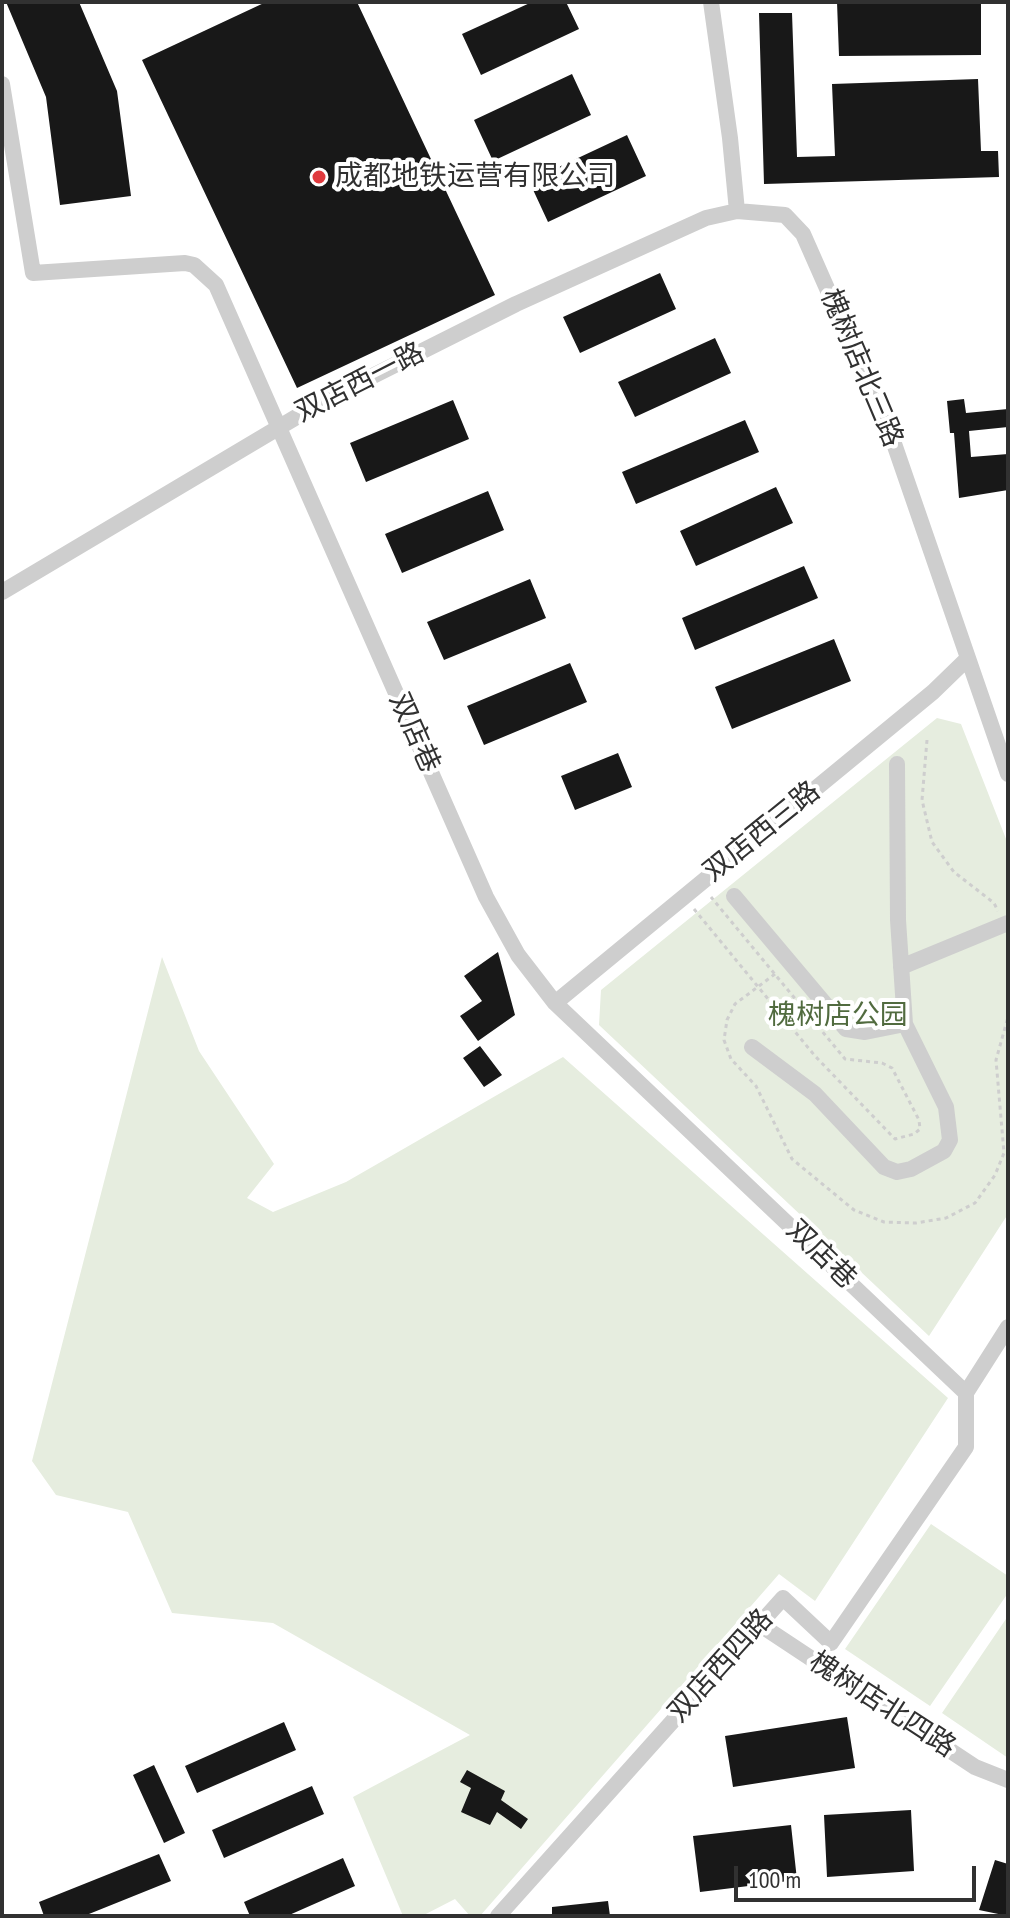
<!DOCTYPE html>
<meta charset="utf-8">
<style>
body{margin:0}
#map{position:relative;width:1010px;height:1918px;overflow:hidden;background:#fff;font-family:"PT Sans Narrow",sans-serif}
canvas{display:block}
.frame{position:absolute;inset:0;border:4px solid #313131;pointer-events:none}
.scale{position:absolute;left:734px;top:1866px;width:242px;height:36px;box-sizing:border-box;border:4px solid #313131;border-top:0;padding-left:10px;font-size:24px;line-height:28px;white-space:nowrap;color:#313131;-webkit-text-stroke:6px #fff;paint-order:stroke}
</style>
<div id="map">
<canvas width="1010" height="1918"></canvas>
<div class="frame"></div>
<div class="scale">100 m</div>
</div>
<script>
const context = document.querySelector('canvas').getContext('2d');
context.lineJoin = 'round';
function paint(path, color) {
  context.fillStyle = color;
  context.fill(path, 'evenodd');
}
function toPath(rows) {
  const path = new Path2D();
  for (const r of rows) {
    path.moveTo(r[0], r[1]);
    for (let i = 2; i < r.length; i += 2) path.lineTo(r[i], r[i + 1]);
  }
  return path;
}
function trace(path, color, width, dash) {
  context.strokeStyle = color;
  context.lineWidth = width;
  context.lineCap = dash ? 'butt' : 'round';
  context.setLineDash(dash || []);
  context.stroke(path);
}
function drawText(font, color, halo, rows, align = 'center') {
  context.font = font + ' "PT Sans Narrow","Noto Sans SC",sans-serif';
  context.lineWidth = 8;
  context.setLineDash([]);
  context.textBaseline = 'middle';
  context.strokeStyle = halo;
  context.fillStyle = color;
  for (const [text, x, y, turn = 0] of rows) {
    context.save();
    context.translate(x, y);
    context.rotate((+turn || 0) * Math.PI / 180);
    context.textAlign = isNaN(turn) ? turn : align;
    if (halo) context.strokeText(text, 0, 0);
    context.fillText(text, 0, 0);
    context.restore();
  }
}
paint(toPath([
 [937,718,961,724,1008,844,1008,1214,929,1336,599,1025,601,990],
 [162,957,199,1051,274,1164,247,1198,273,1212,346,1182,563,1057,948,1398,815,1601,779,1574,480,1916,470,1916,455,1899,422,1916,403,1916,353,1797,470,1735,273,1623,172,1613,128,1512,56,1495,32,1461],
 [931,1524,1008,1576,1008,1593,930,1706,845,1649],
 [1008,1616,1008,1758,942,1713]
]), '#e6eddf');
paint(toPath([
 [6,2,79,2,117,91,131,196,60,205,46,97],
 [266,2,357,2,495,295,297,388,142,60],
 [532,2,566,2,579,29,481,75,462,34],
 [837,2,981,2,981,55,839,56],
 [759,13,792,13,797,157,835,156,832,84,978,79,981,151,998,151,999,177,764,184],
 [572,74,591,115,493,161,474,120],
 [627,135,646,176,548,222,529,181],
 [660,273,676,309,580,353,563,317],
 [715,338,731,373,635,417,618,382],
 [964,399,966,413,1008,409,1008,427,969,431,971,457,1008,454,1008,490,959,498,954,433,950,433,947,401],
 [453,400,469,439,366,482,350,443],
 [745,420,759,452,636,504,622,472],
 [776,487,793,523,696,566,680,531],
 [488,491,504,530,402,573,385,534],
 [804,566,818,598,695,650,682,618],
 [530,579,546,618,444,660,427,622],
 [834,639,851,681,732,729,715,687],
 [570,663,587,702,484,745,467,706],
 [618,753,632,787,575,810,561,776],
 [498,952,515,1015,478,1041,460,1016,482,1001,464,976],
 [480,1046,502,1075,484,1087,463,1058],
 [847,1717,855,1768,733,1787,725,1736],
 [284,1722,296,1750,197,1793,185,1766],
 [154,1765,185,1833,164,1843,133,1775],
 [467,1770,505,1791,501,1800,528,1819,521,1829,497,1812,490,1825,461,1812,471,1788,460,1782],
 [312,1786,324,1814,224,1858,212,1830],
 [911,1810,914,1871,827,1877,824,1815],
 [791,1825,797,1880,700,1892,693,1836],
 [159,1854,171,1881,84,1916,44,1916,39,1902],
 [343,1858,355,1886,287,1916,250,1916,244,1902],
 [995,1860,1008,1864,1008,1916,979,1910],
 [608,1901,610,1916,552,1916,552,1907]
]), '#181818');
trace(toPath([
 [927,740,922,800,932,842,954,872,994,903,998,911],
 [694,909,815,1056,895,1139,914,1134,920,1129,919,1120,892,1068,882,1063,845,1059,711,897],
 [775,974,735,1004,727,1020,724,1040,731,1059,756,1086,792,1159,854,1210,884,1222,916,1223,946,1218,975,1203,995,1175,1004,1153,996,1060,1008,1017]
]), '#cecece', 3, [4, 4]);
trace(toPath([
 [711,2,730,138,737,211,785,215,803,234,889,429,1008,774],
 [2,84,33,273,185,263,194,265,216,285,486,897,518,955,555,1003,966,1393],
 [2,592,325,400,516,304,706,218,737,211],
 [734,896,846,1029,865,1032,905,1024],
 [901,967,1008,923],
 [555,1003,933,692,967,659],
 [752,1047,815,1094,884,1167,897,1172,911,1169,944,1151,950,1140,946,1107,905,1024,898,920,897,764],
 [759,1624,975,1767,1008,1780],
 [498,1916,783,1598,831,1643,966,1447,966,1393,1008,1327]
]), '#cecece', 16);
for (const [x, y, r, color] of [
 [319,177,8,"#e03a3e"]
]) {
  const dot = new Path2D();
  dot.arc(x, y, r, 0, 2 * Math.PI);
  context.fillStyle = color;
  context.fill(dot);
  trace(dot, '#fff', 3);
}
drawText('28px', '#313131', '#fff', [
 ["成都地铁运营有限公司",335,177]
], 'left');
drawText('28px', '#313131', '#fff', [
 ["槐树店北三路",861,368,67],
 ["双店西一路",360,383,-27],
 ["双店巷",414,733,66],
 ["双店西三路",762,832,-39],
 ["双店巷",821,1255,44],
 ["双店西四路",721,1666,-48],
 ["槐树店北四路",882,1705,33]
]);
drawText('28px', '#516b3f', '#fff', [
 ["槐树店公园",838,1016]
]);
</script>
